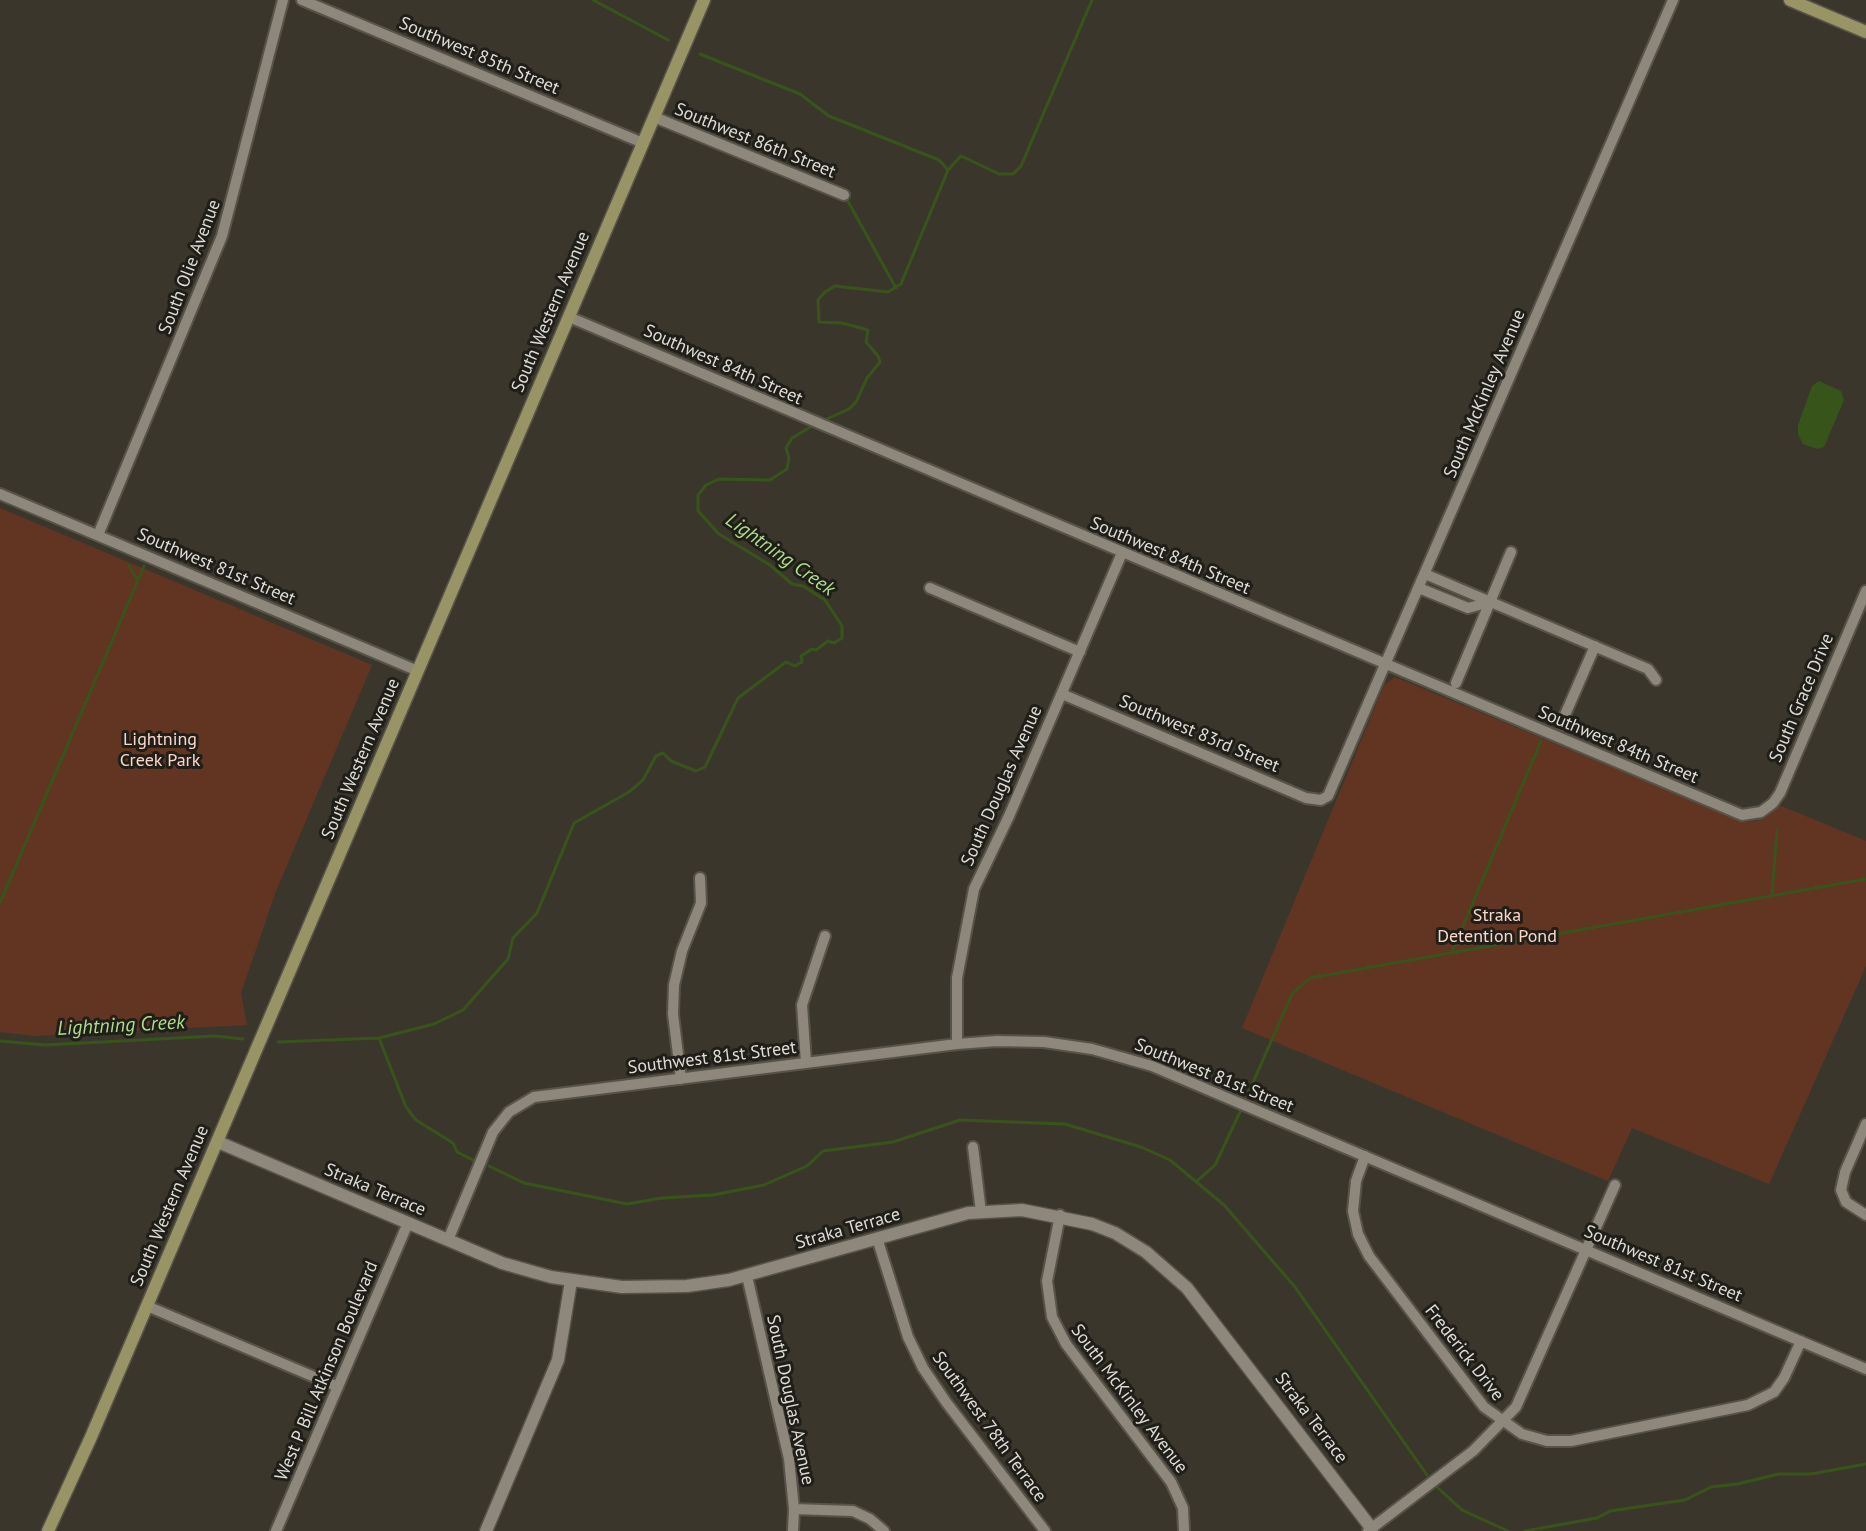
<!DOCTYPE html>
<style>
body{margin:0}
canvas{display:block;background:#3b362b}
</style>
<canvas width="1866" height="1531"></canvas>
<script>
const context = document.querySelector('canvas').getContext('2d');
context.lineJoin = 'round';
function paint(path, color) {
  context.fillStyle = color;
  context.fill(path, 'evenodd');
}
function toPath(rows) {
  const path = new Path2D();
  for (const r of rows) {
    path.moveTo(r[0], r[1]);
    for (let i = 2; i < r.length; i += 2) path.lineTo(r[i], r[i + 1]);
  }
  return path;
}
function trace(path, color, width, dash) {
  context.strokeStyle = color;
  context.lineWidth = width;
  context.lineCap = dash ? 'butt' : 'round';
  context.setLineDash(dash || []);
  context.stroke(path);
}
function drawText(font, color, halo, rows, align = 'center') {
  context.font = font + ' "PT Sans",sans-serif';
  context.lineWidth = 6;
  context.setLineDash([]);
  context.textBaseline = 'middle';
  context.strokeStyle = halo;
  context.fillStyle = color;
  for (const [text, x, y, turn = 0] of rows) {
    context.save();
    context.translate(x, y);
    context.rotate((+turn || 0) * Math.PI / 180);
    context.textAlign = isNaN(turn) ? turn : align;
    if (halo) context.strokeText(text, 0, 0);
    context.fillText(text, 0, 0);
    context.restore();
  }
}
paint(toPath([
 [0,508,372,665,276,891,241,993,247,1025,35,1036,0,1032],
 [1395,677,1743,822,1756,821,1779,805,1866,841,1866,966,1769,1184,1632,1128,1608,1181,1242,1028,1384,685]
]), '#623522');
paint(toPath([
 [1819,381,1841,391,1844,400,1824,447,1817,449,1803,444,1798,434,1798,425,1812,386]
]), '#37541b');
trace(toPath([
 [593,0,668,40],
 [700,54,800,94,829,116,939,160,948,170],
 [845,196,896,288],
 [820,422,849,409,856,402,867,378,880,362,878,356,866,342,868,330,842,323,819,322,818,300,825,292,835,286,888,292,901,284,948,170,961,156,999,174,1013,174,1021,166,1092,0],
 [129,566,137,579],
 [1772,894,1777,830],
 [0,903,144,566],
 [1452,952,1541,741],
 [379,1038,406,1107,416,1120,453,1143,457,1152,473,1160],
 [0,1041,45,1045,215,1036,243,1039],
 [278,1042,379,1038,434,1024,463,1010,508,959,513,938,537,913,574,823,629,792,643,780,656,756,663,753,671,761,696,771,705,767,738,698,786,662,795,666,802,662,801,656,812,649,816,650,828,641,834,643,842,638,842,626,825,600,803,586,792,584,770,565,719,534,698,511,698,495,706,485,719,479,770,480,787,469,789,458,786,448,792,438,814,425],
 [1247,1096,1292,994,1310,978,1866,879],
 [489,1166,524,1183,627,1204,662,1198,713,1195,764,1185,807,1166,823,1151,893,1142,960,1120,1065,1124,1141,1147,1170,1160,1224,1205,1295,1287,1427,1475],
 [1197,1181,1215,1165,1240,1112],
 [1438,1488,1462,1510,1508,1531],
 [1525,1531,1597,1518,1610,1511,1685,1500,1711,1487,1737,1484,1779,1474,1811,1474,1866,1464]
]), '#37541b', 3);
const minor = toPath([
 [302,0,643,143],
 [654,117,844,195],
 [569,317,1742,815,1761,812,1773,803,1780,793,1866,591],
 [0,494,418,671],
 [98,535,222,236,283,0],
 [1425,574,1648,669,1656,680],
 [930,588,1080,652],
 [1419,588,1468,608,1490,602],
 [1456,683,1511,552],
 [1062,694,1306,798,1321,800,1328,796,1673,0],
 [1561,724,1595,646],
 [957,1044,957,978,974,889,1009,816,1122,553],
 [806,1063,802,1005,825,936],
 [681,1079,673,1014,674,985,682,951,701,903,700,878],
 [1866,1124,1845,1172,1841,1190,1846,1202,1866,1215],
 [973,1147,981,1212],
 [1365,1156,1356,1181,1353,1211,1358,1234,1369,1256,1484,1407,1522,1434,1547,1441,1571,1441,1748,1405,1774,1392,1784,1378,1801,1341],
 [1060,1215,1047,1281,1052,1317,1066,1344,1171,1482,1183,1508,1184,1531],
 [877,1238,908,1337,923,1368,946,1402,1045,1531],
 [448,1240,493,1132,509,1112,534,1097,957,1044,997,1041,1044,1042,1092,1049,1152,1066,1866,1369],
 [747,1276,789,1459,794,1509,793,1531],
 [147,1306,338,1387],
 [794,1509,853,1511,870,1519,884,1531],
 [276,1531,408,1223],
 [1368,1531,1473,1451,1516,1407,1615,1185]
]);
const tertiary = toPath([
 [218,1142,502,1263,551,1277,622,1287,687,1286,729,1280,968,1213,1022,1210,1092,1224,1115,1233,1146,1252,1187,1288,1372,1529],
 [486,1531,558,1360,571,1281]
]);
const secondary = toPath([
 [1790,0,1866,32],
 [48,1531,91,1437,704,0]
]);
trace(minor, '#575349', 14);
trace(tertiary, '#575349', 15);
trace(secondary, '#575349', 15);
trace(minor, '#8d887b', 10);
trace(tertiary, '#8d887b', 12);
trace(secondary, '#989466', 12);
drawText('18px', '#dfdcd5', '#201e19', [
 ["Southwest 85th Street",479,56,23],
 ["Southwest 86th Street",755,141,22],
 ["South Olie Avenue",190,267,-69],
 ["South Western Avenue",551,312,-67],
 ["Southwest 84th Street",723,365,24],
 ["South McKinley Avenue",1485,394,-67],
 ["Southwest 84th Street",1170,556,23],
 ["Southwest 81st Street",216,567,23],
 ["South Grace Drive",1802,698,-67],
 ["Southwest 83rd Street",1199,734,23],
 ["Southwest 84th Street",1618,745,23],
 ["South Western Avenue",361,759,-67],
 ["South Douglas Avenue",1002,786,-66],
 ["Southwest 81st Street",712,1058,-7],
 ["Southwest 81st Street",1214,1076,22],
 ["Straka Terrace",375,1190,23],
 ["South Western Avenue",170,1206,-67],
 ["Straka Terrace",848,1229,-16],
 ["Southwest 81st Street",1663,1264,23],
 ["Frederick Drive",1464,1353,52],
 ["West P Bill Atkinson Boulevard",327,1371,-67],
 ["South McKinley Avenue",1129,1399,53],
 ["South Douglas Avenue",790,1400,78],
 ["Straka Terrace",1311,1418,53],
 ["Southwest 78th Terrace",989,1427,54]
]);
drawText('18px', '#fcd5c6', '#201e19', [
 ["Lightning",160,740],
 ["Creek Park",160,761],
 ["Straka",1497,916],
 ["Detention Pond",1497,937]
]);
drawText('italic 20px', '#aedd89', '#201e19', [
 ["Lightning Creek",780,555,35],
 ["Lightning Creek",121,1026,-3]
]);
</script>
